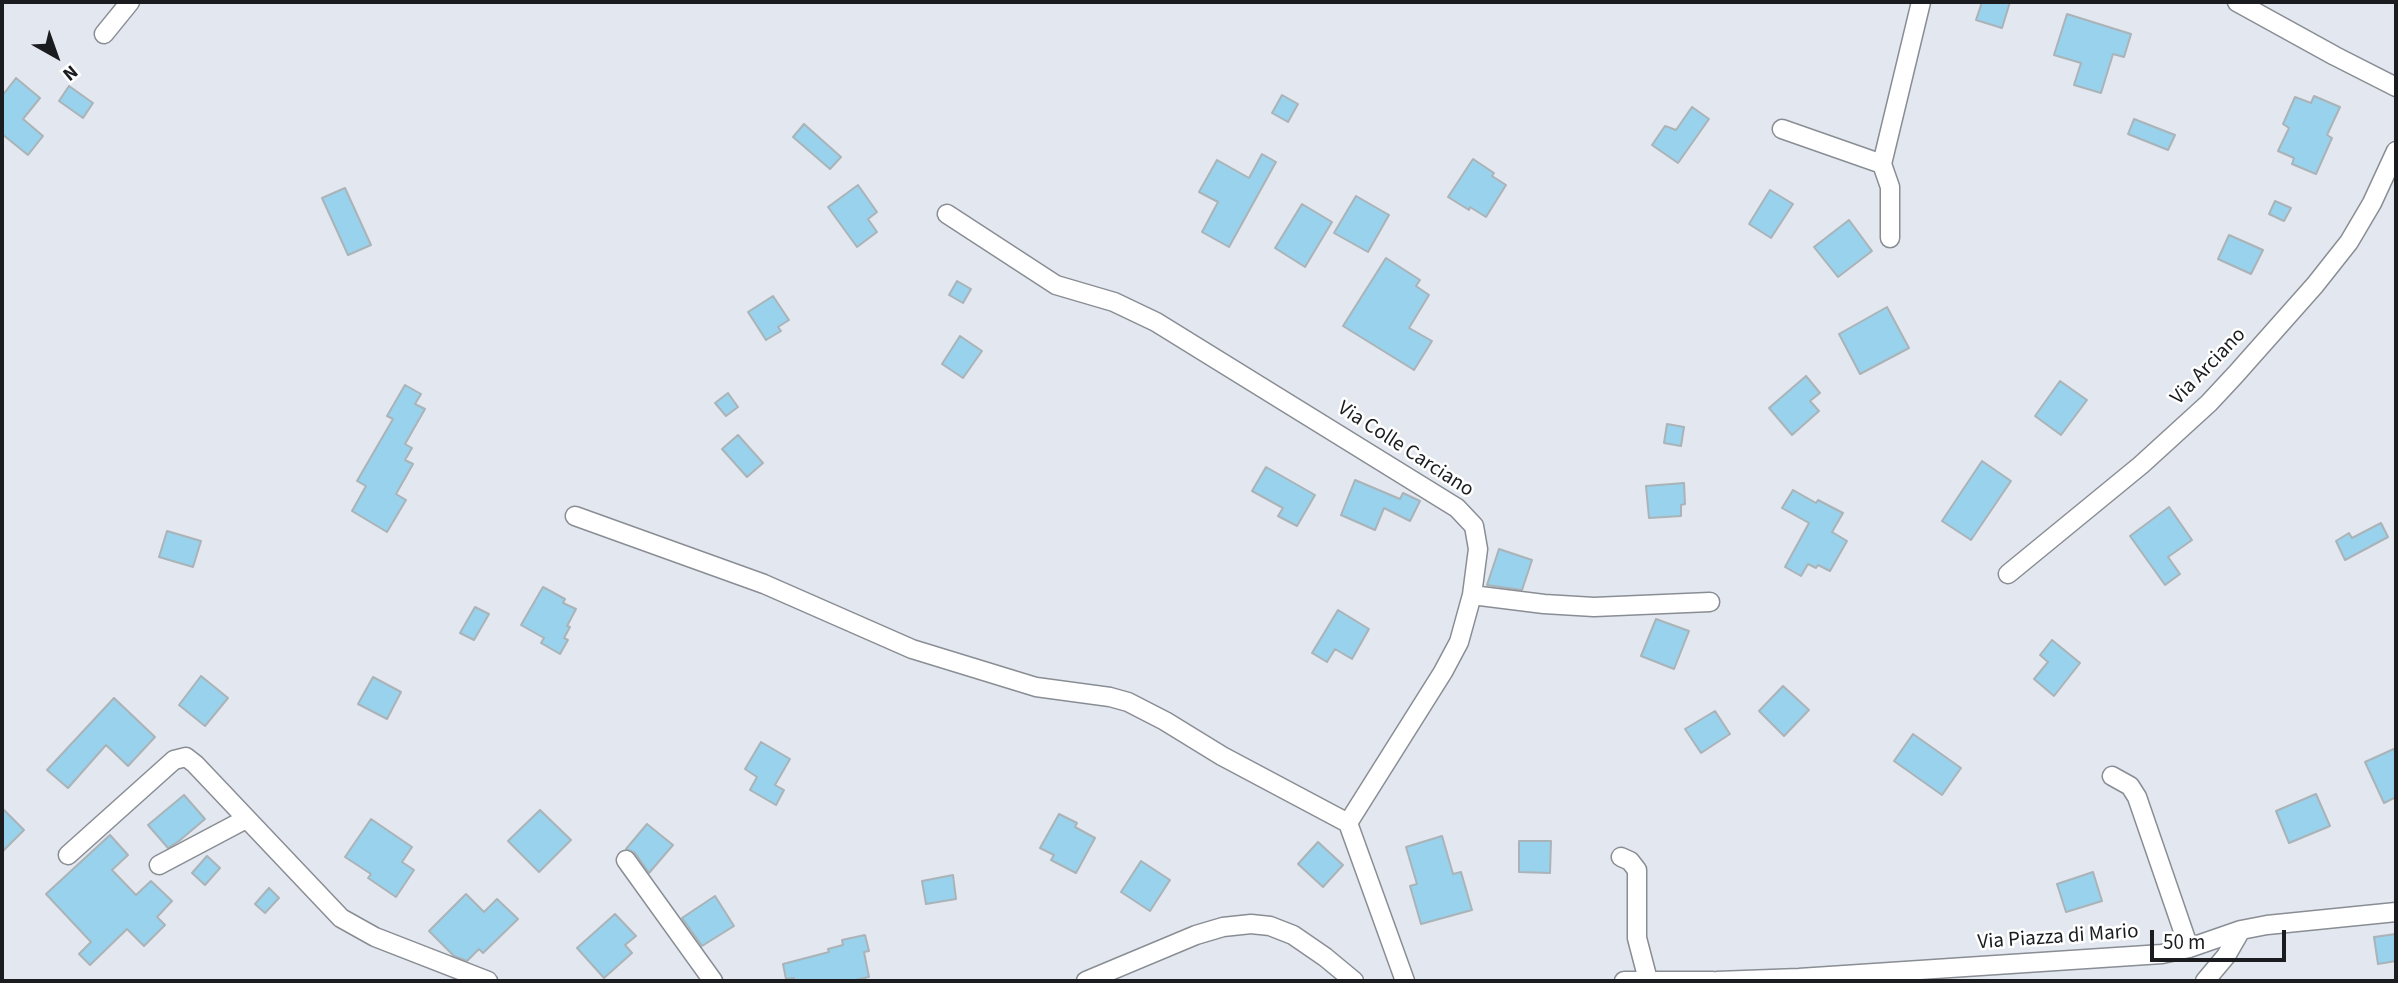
<!DOCTYPE html>
<style>
body{margin:0}
#map{position:relative;width:2398px;height:983px;overflow:hidden;background:#e3e7ef;font-family:"Source Sans 3",sans-serif}
canvas{display:block}
.frame{position:absolute;inset:0;border:4px solid #1b1c1f;pointer-events:none}
.north{position:absolute;left:21px;top:21px;width:70px;height:70px;-webkit-text-stroke:5px #fff;paint-order:stroke;rotate:140deg;font-size:19px;font-weight:700;line-height:28px;text-align:center;color:#1b1c1f}
.north::after{content:'';display:block;margin:auto;width:24px;height:32px;background:#1b1c1f;clip-path:polygon(50% 0,100% 100%,50% 72%,0 100%)}
.scale{position:absolute;left:2150px;top:930px;width:136px;height:32px;box-sizing:border-box;border:4px solid #1b1c1f;border-top:0;padding-left:9px;font-size:21px;line-height:24px;white-space:nowrap;color:#1b1c1f;-webkit-text-stroke:5px #fff;paint-order:stroke}
</style>
<div id="map">
<canvas width="2398" height="983"></canvas>
<div class="frame"></div>
<div class="north">N</div>
<div class="scale">50 m</div>
</div>
<script>
const context = document.querySelector('canvas').getContext('2d');
context.lineJoin = 'round';
function paint(path, color) {
  context.fillStyle = color;
  context.fill(path, 'evenodd');
}
function toPath(rows) {
  const path = new Path2D();
  for (const r of rows) {
    path.moveTo(r[0], r[1]);
    for (let i = 2; i < r.length; i += 2) path.lineTo(r[i], r[i + 1]);
  }
  return path;
}
function trace(path, color, width, dash) {
  context.strokeStyle = color;
  context.lineWidth = width;
  context.lineCap = dash ? 'butt' : 'round';
  context.setLineDash(dash || []);
  context.stroke(path);
}
function drawText(font, color, halo, rows, align = 'center') {
  context.font = font + ' "Source Sans 3",sans-serif';
  context.lineWidth = 5;
  context.setLineDash([]);
  context.textBaseline = 'middle';
  context.strokeStyle = halo;
  context.fillStyle = color;
  for (const [text, x, y, turn = 0] of rows) {
    context.save();
    context.translate(x, y);
    context.rotate((+turn || 0) * Math.PI / 180);
    context.textAlign = isNaN(turn) ? turn : align;
    if (halo) context.strokeText(text, 0, 0);
    context.fillText(text, 0, 0);
    context.restore();
  }
}
const building = toPath([
 [1982,2,2010,2,2002,28,1976,20,1982,2],
 [2067,14,2131,34,2124,57,2113,54,2101,93,2074,85,2081,63,2054,55,2067,14],
 [16,78,40,98,23,119,43,136,28,155,2,134,2,96,16,78],
 [69,86,93,103,83,118,59,101,69,86],
 [1282,95,1298,104,1288,122,1272,113,1282,95],
 [2314,96,2340,107,2327,135,2332,138,2316,174,2292,164,2294,158,2278,151,2289,128,2283,124,2295,97,2311,103,2314,96],
 [1692,107,1709,119,1678,163,1652,145,1665,126,1676,130,1692,107],
 [2134,119,2175,135,2168,150,2128,134,2134,119],
 [804,124,841,157,830,169,793,137,804,124],
 [1262,154,1276,162,1229,247,1202,232,1218,202,1199,192,1217,160,1249,178,1262,154],
 [1473,159,1494,173,1492,176,1506,185,1486,217,1470,207,1469,210,1448,197,1473,159],
 [858,185,877,212,868,219,877,232,857,247,828,207,858,185],
 [345,188,371,245,348,255,322,198,345,188],
 [1770,190,1793,204,1771,238,1749,224,1770,190],
 [1356,196,1389,215,1368,252,1334,233,1356,196],
 [2275,201,2291,208,2284,221,2269,214,2275,201],
 [1302,204,1332,222,1305,267,1275,248,1302,204],
 [1849,220,1872,251,1838,277,1814,247,1849,220],
 [2229,235,2263,250,2251,274,2218,259,2229,235],
 [1386,258,1420,280,1416,286,1429,295,1409,328,1432,341,1414,370,1343,326,1386,258],
 [957,281,971,289,963,303,949,295,957,281],
 [773,296,789,320,778,327,781,331,766,340,748,312,773,296],
 [1887,307,1909,348,1860,374,1839,334,1887,307],
 [960,336,982,351,963,378,942,364,960,336],
 [1806,376,1820,393,1810,401,1819,411,1792,435,1769,408,1806,376],
 [2060,381,2087,400,2061,435,2035,416,2060,381],
 [405,385,421,394,415,404,425,409,405,444,412,448,405,460,413,464,396,494,406,500,387,532,352,511,366,486,357,481,393,419,387,416,405,385],
 [728,393,738,407,726,416,715,403,728,393],
 [1667,424,1684,427,1681,446,1664,443,1667,424],
 [738,435,763,463,747,477,722,449,738,435],
 [1982,461,2011,481,1971,540,1942,521,1982,461],
 [1266,467,1315,495,1297,526,1278,516,1283,508,1252,491,1266,467],
 [1355,480,1400,499,1403,493,1420,501,1410,521,1384,508,1375,530,1341,515,1355,480],
 [1684,483,1685,504,1681,505,1681,516,1649,518,1646,486,1684,483],
 [1793,490,1816,503,1818,500,1843,513,1832,532,1847,541,1830,571,1818,565,1816,568,1808,564,1801,576,1785,567,1809,523,1782,508,1793,490],
 [2169,507,2192,540,2168,557,2180,574,2165,585,2130,536,2169,507],
 [2381,523,2388,537,2345,560,2336,541,2349,533,2352,538,2381,523],
 [167,531,201,541,193,567,159,557,167,531],
 [1499,549,1532,560,1522,590,1487,585,1499,549],
 [543,587,565,599,563,603,576,609,567,626,570,627,564,638,568,640,560,654,541,643,544,638,521,625,543,587],
 [475,607,489,614,474,640,460,633,475,607],
 [1338,610,1369,629,1352,659,1335,649,1327,662,1312,653,1338,610],
 [1656,619,1689,631,1674,669,1641,656,1656,619],
 [2052,640,2080,663,2054,696,2034,679,2048,662,2040,655,2052,640],
 [201,676,228,698,205,726,179,705,201,676],
 [373,677,401,692,387,719,358,704,373,677],
 [1783,686,1809,710,1784,736,1759,711,1783,686],
 [114,698,155,737,128,766,106,745,68,788,47,770,114,698],
 [1715,711,1730,734,1701,753,1685,729,1715,711],
 [1913,734,1961,768,1942,795,1894,761,1913,734],
 [761,742,790,759,775,785,784,790,776,805,750,790,757,777,745,769,761,742],
 [2396,748,2396,797,2384,803,2365,762,2396,748],
 [2316,794,2330,826,2289,843,2276,811,2316,794],
 [184,795,205,819,179,841,168,848,148,825,184,795],
 [2,808,24,830,2,852,2,808],
 [540,810,571,840,539,872,508,841,540,810],
 [1059,814,1077,823,1075,827,1095,838,1076,873,1051,860,1054,855,1040,848,1059,814],
 [371,819,412,847,402,862,414,870,396,897,368,878,371,874,345,857,371,819],
 [647,824,673,845,649,873,635,853,626,849,647,824],
 [110,835,128,855,112,870,136,895,151,881,172,901,157,917,165,925,144,946,127,929,90,965,79,954,91,942,46,894,110,835],
 [1442,836,1453,874,1461,872,1472,910,1421,924,1410,886,1417,884,1406,847,1442,836],
 [1519,841,1551,841,1550,873,1519,872,1519,841],
 [1318,842,1343,865,1323,887,1298,864,1318,842],
 [207,856,220,868,205,885,192,873,207,856],
 [1141,861,1170,880,1150,911,1121,892,1141,861],
 [2093,872,2102,901,2066,912,2057,884,2093,872],
 [953,875,956,899,926,904,922,881,953,875],
 [269,888,279,898,265,913,255,904,269,888],
 [466,894,484,912,497,899,518,919,483,953,479,949,467,961,454,956,429,931,466,894],
 [715,896,734,926,702,946,682,918,715,896],
 [615,914,636,936,625,945,632,953,604,978,577,948,615,914],
 [2396,934,2396,961,2378,964,2374,937,2396,934],
 [865,935,869,951,864,952,869,977,851,981,794,981,794,978,786,979,783,964,829,952,828,949,843,945,842,940,865,935]
]);
paint(building, '#99d2ec');
trace(building, '#aab3b7', 2);
const street = toPath([
 [2237,2,2335,56,2396,87],
 [104,34,130,2],
 [1782,129,1882,164,1921,2],
 [1882,164,1890,187,1890,238],
 [947,214,1056,285,1114,302,1156,322,1457,508,1474,526,1478,549,1472,595,1459,642,1443,672,1348,823,1405,981],
 [575,516,764,584,912,649,1036,687,1110,697,1128,702,1165,721,1222,756,1348,823],
 [2008,574,2141,465,2209,403,2236,374,2315,285,2349,242,2372,203,2396,151],
 [1472,595,1544,604,1594,607,1710,602],
 [2112,776,2130,786,2137,797,2189,948],
 [68,855,174,760,186,757,195,764,341,918,375,937,488,981],
 [1621,857,1630,861,1637,870,1637,938,1648,980],
 [626,860,713,981],
 [159,865,246,819],
 [1086,981,1196,935,1223,927,1251,924,1270,926,1293,935,1325,957,1354,981],
 [1624,981,1713,981],
 [1717,981,1799,978,2162,954,2189,948,2241,930,2267,925,2396,912],
 [2205,981,2226,956,2241,930]
]);
trace(street, '#898d94', 21);
trace(street, '#fff', 18);
drawText('21px', '#1b1c1f', '#fff', [
 ["Via Arciano",2209,367,-46],
 ["Via Colle Carciano",1405,450,33],
 ["Via Piazza di Mario",2058,938,-4]
]);
</script>
